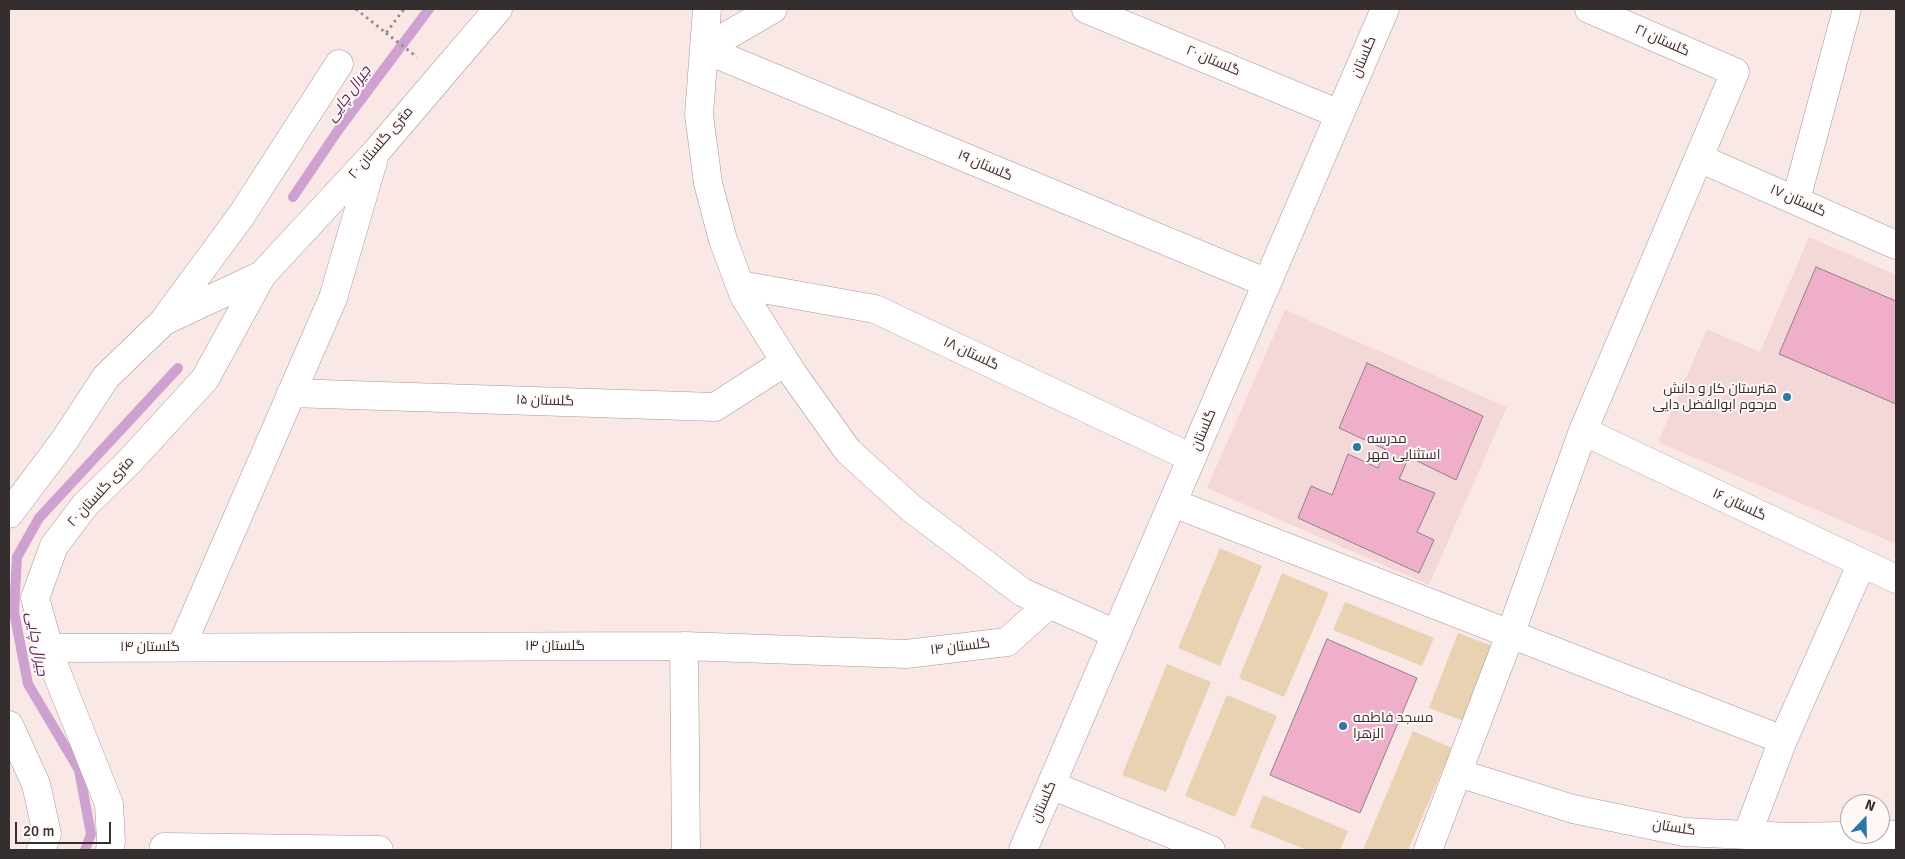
<!DOCTYPE html>
<meta charset="utf-8">
<style>
body{margin:0}
#map{position:relative;width:1905px;height:859px;overflow:hidden;background:#fae8e7;font-family:Signika,sans-serif}
canvas{display:block}
.frame{position:absolute;inset:0;border:10px solid #352e2e;pointer-events:none}
.north{position:absolute;left:1840px;top:794px;width:50px;height:50px;box-sizing:border-box;background:#fff8f7;border:1px solid #aea7a7;border-radius:50%;rotate:21deg;font-size:14px;font-weight:700;line-height:20px;text-align:center;color:#352e2e}
.north::after{content:'';display:block;margin:auto;width:18px;height:22px;background:#2878a9;clip-path:polygon(50% 0,100% 100%,50% 72%,0 100%)}
.scale{position:absolute;left:15px;top:822px;width:96px;height:22px;box-sizing:border-box;border:2px solid #352e2e;border-top:0;padding-left:6px;font-size:15px;line-height:18px;white-space:nowrap;color:#352e2e;-webkit-text-stroke:4px #fff8f7;paint-order:stroke}
</style>
<div id="map">
<canvas width="1905" height="859"></canvas>
<div class="frame"></div>
<div class="north">N</div>
<div class="scale">20 m</div>
</div>
<script>
const context = document.querySelector('canvas').getContext('2d');
context.lineJoin = 'round';
function paint(path, color) {
  context.fillStyle = color;
  context.fill(path, 'evenodd');
}
function toPath(rows) {
  const path = new Path2D();
  for (const r of rows) {
    path.moveTo(r[0], r[1]);
    for (let i = 2; i < r.length; i += 2) path.lineTo(r[i], r[i + 1]);
  }
  return path;
}
function trace(path, color, width, dash) {
  context.strokeStyle = color;
  context.lineWidth = width;
  context.lineCap = dash ? 'butt' : 'round';
  context.setLineDash(dash || []);
  context.stroke(path);
}
function drawText(font, color, halo, rows, align = 'center') {
  context.font = font + ' Signika,Cairo,sans-serif';
  context.lineWidth = 4;
  context.setLineDash([]);
  context.textBaseline = 'middle';
  context.strokeStyle = halo;
  context.fillStyle = color;
  for (const [text, x, y, turn = 0] of rows) {
    context.save();
    context.translate(x, y);
    context.rotate((+turn || 0) * Math.PI / 180);
    context.textAlign = isNaN(turn) ? turn : align;
    if (halo) context.strokeText(text, 0, 0);
    context.fillText(text, 0, 0);
    context.restore();
  }
}
paint(toPath([
 [1809,237,1896,275,1896,544,1658,442,1707,329,1760,352],
 [1285,310,1507,407,1429,585,1207,488]
]), '#f3d8d7');
paint(toPath([
 [1220,548,1262,566,1220,666,1178,648],
 [1282,573,1329,593,1284,697,1239,678],
 [1345,602,1434,638,1422,666,1333,630],
 [1458,633,1495,647,1466,722,1429,708],
 [1167,664,1211,682,1166,792,1122,775],
 [1227,695,1277,716,1235,817,1185,796],
 [1413,731,1452,748,1408,850,1363,850],
 [1263,795,1348,831,1340,850,1307,850,1250,827]
]), '#e9d2b1');
trace(toPath([
 [293,197,339,129,429,9],
 [85,850,91,834,79,770,28,684,14,612,17,557,39,518,178,368]
]), '#cea1d1', 10);
const building = toPath([
 [1816,267,1896,301,1896,404,1779,354,1816,267],
 [1367,363,1483,416,1456,480,1409,457,1399,479,1435,493,1417,532,1434,540,1419,573,1298,518,1311,486,1332,495,1348,454,1378,468,1385,449,1339,428,1367,363],
 [1327,639,1417,678,1360,813,1270,775,1327,639]
]);
paint(building, '#efaec9');
trace(building, '#908187', 1);
const minor = toPath([
 [707,9,699,115,708,183,723,240,744,296,791,371,848,451,911,508,1022,592,1116,634],
 [1086,9,1339,114],
 [704,49,1267,283],
 [704,49,773,9],
 [1699,158,1896,245],
 [1796,200,1847,9],
 [740,285,875,309,1192,458],
 [165,319,241,216,339,64],
 [291,393,715,407,785,362],
 [1583,431,1896,579],
 [1173,503,1783,740],
 [9,514,64,441,106,377,164,321,262,275],
 [684,646,686,850],
 [181,647,333,298,374,158],
 [48,648,684,646,906,654,1007,642,1048,605],
 [9,725,36,784,47,834,41,850],
 [1458,773,1573,809,1684,832,1790,837,1896,835],
 [1051,785,1211,850],
 [1747,835,1783,740,1862,563],
 [164,847,379,850],
 [110,850,111,841,109,804,54,666,35,598,54,546,85,505,128,463,205,379,262,275,376,152,498,9],
 [1023,850,1385,9],
 [1428,850,1510,635,1583,431,1735,72,1589,9]
]);
trace(minor, '#a79796', 29);
trace(toPath([
 [356,9,386,33,404,9],
 [386,33,417,57]
]), '#998d8c', 3, [2.5, 4]);
trace(minor, '#fff', 28);
for (const [x, y, r, color] of [
 [1787,397,5,"#2878a9"],
 [1357,447,5,"#2878a9"],
 [1343,726,5,"#2878a9"]
]) {
  const dot = new Path2D();
  dot.arc(x, y, r, 0, 2 * Math.PI);
  context.fillStyle = color;
  context.fill(dot);
  trace(dot, '#fff8f7', 2);
}
drawText('14px', '#352e2e', '#fff8f7', [
 ["گلستان ۲۱",1662,41,24],
 ["گلستان",1364,57,-67],
 ["گلستان ۲۰",1213,61,23],
 ["۲۰ متری گلستان",381,143,-49],
 ["گلستان ۱۹",985,166,23],
 ["گلستان ۱۷",1798,201,24],
 ["گلستان ۱۸",971,354,25],
 ["گلستان ۱۵",545,401,2],
 ["گلستان",1204,430,-67],
 ["۲۰ متری گلستان",101,492,-47],
 ["گلستان ۱۶",1739,505,25],
 ["گلستان ۱۴",555,646],
 ["گلستان ۱۴",150,647],
 ["گلستان ۱۴",960,647,-7],
 ["گلستان",1044,802,-67],
 ["گلستان",1674,828,9]
]);
drawText('14px', '#352e2e', '#fff8f7', [
 ["هنرستان کار و دانش",1777,389,"right"],
 ["مرحوم ابوالفضل دایی",1777,405,"right"],
 ["مدرسه",1367,439],
 ["استثنایی مهر",1367,455],
 ["مسجد فاطمه",1353,718],
 ["الزهرا",1353,734]
], 'left');
drawText('italic 15px', '#56215b', '#fff8f7', [
 ["جیرال چایی",349,94,-54],
 ["جیرال چایی",36,644,80]
]);
</script>
